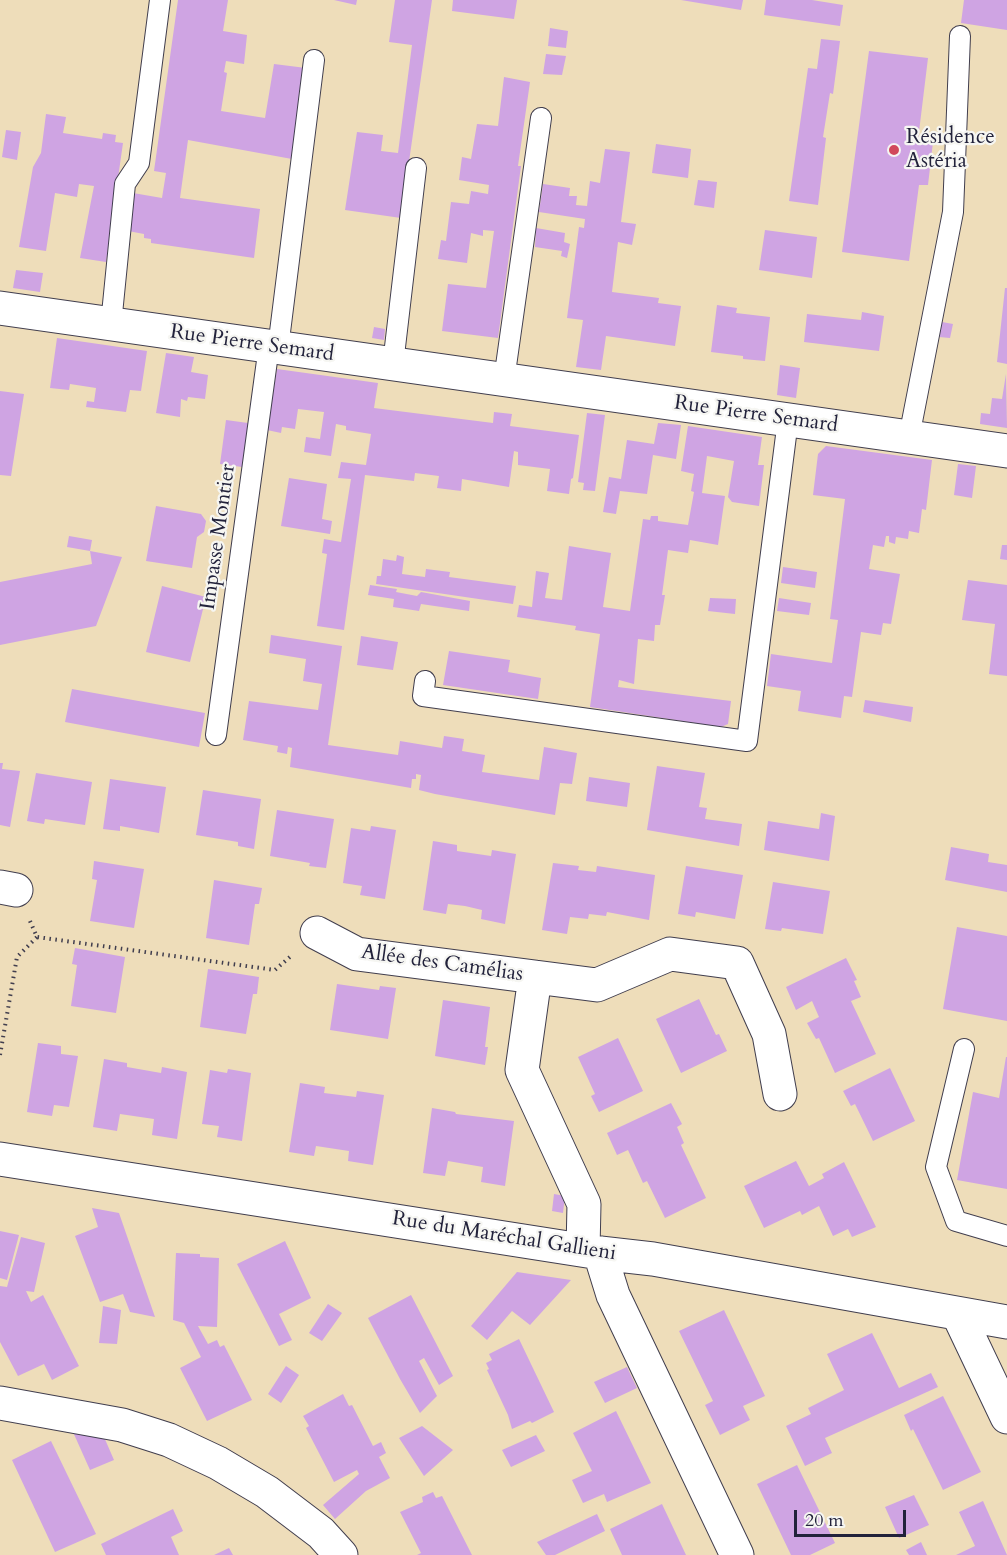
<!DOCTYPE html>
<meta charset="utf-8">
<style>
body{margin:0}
#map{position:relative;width:1007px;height:1555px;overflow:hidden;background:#eeddba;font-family:Cardo,serif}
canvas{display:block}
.scale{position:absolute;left:794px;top:1510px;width:112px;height:27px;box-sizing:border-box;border:3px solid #22223b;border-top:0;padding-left:8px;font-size:18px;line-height:21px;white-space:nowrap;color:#22223b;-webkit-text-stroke:4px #f6f6f2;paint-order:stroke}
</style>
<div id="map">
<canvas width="1007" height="1555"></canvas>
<div class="scale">20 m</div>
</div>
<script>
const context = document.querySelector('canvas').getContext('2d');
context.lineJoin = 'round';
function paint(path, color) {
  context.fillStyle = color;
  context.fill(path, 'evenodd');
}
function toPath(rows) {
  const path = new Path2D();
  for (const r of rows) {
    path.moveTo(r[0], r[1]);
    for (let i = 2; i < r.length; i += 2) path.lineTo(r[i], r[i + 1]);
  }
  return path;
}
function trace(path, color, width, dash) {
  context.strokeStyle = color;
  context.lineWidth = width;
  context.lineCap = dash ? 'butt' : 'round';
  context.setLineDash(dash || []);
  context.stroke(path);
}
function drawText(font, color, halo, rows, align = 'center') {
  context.font = font + ' Cardo,serif';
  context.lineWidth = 4.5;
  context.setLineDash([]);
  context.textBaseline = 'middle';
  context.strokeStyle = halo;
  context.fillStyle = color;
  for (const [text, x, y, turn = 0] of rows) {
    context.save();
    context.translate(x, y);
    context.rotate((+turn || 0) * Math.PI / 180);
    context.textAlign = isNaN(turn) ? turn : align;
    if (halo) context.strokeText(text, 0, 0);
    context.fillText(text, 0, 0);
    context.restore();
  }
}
paint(toPath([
 [178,0,228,0,223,31,247,35,244,64,226,61,224,72,227,73,221,111,265,118,274,64,306,68,292,159,188,140,180,198,260,209,254,258,151,243,151,239,144,238,144,234,128,231,133,193,162,198,166,173,154,171],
 [334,0,357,0,356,5],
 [395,0,432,0,401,218,345,210,357,132,383,135,381,151,398,153,412,45,389,42],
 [453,0,517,0,514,19,452,11],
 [681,0,743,0,741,10],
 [766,0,812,0,843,5,840,26,764,15],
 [964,0,1007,0,1007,30,961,23],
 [550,28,568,31,566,48,548,46],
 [821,39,840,41,833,94,830,93,823,137,826,138,818,205,789,201,808,68,817,69],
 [869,51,928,58,918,140,933,142,928,185,919,185,909,261,842,252],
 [546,54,566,56,562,75,543,74],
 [504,77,530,82,518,166,521,166,498,338,442,331,448,284,486,288,494,231,483,230,483,236,471,233,467,263,438,259,441,240,446,241,451,202,469,204,471,191,488,194,489,185,459,180,462,157,471,159,477,124,498,126],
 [46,114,66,117,63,133,102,139,103,133,116,135,115,142,123,143,106,262,80,258,94,186,79,184,77,197,55,193,46,251,19,247,33,167,41,153],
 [6,130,21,132,17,160,2,157],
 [656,144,691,149,688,178,652,173],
 [605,149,630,152,621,222,636,224,632,245,618,242,612,292,659,298,658,303,681,306,675,346,606,336,601,370,576,367,583,320,567,318,579,227,584,228,585,219,539,212,543,184,570,188,569,196,577,196,576,205,587,206,590,181,600,183],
 [698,180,717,182,714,208,694,205],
 [536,228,565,233,564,242,570,244,567,258,561,256,562,251,535,247],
 [765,230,817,237,812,278,759,270],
 [16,270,43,273,40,292,13,288],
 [1005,288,1007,288,1007,364,997,362],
 [717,305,737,308,736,313,770,317,765,361,743,359,743,356,711,352],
 [862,312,884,316,879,351,804,342,807,314,861,320],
 [942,322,953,324,950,338,939,337],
 [374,327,385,329,384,340,372,338],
 [57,338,147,351,141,391,130,390,126,412,86,407,87,401,94,402,96,388,70,384,69,390,50,388],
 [166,353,194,357,191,372,208,375,205,399,188,397,187,401,181,399,180,417,156,413],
 [780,365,800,368,796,398,777,395],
 [277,369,378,383,374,408,493,423,494,412,512,414,510,426,579,435,573,478,571,479,569,494,547,491,550,469,518,465,518,452,514,451,509,487,462,479,461,491,437,488,439,476,415,473,414,481,365,475,344,630,317,626,327,554,322,553,324,539,341,542,351,479,338,478,341,462,366,465,371,434,346,430,346,426,336,424,331,456,304,452,306,437,320,439,324,412,298,409,295,429,282,427,281,433,267,430],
 [1006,374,1007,428,980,424,981,413,990,414,992,398,1002,399],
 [0,391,24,394,11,476,0,475],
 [587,413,605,415,595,491,583,490,584,483,578,482],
 [226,420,248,423,242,467,220,464],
 [658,423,681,425,676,459,653,455,647,494,620,491,616,514,603,512,609,477,621,479,627,440,654,444],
 [688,426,762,437,758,465,764,465,759,506,732,502,728,497,734,461,707,456,702,493,725,496,718,545,690,540,688,553,668,550,662,595,665,595,660,625,655,625,654,641,638,639,634,684,619,680,618,687,731,701,728,724,721,727,590,707,600,634,575,630,576,626,517,617,519,605,532,607,536,571,549,573,545,598,562,600,569,546,611,553,603,607,630,611,643,519,650,520,651,516,658,516,658,521,688,525,694,492,691,491,694,474,681,471],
 [826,446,932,460,926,510,922,509,919,533,909,531,908,539,896,537,895,544,889,542,889,536,886,536,884,547,873,545,869,569,900,574,891,624,883,623,881,635,861,632,852,697,844,696,841,718,798,711,801,691,767,686,771,654,832,663,838,620,830,619,845,499,813,495,818,454],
 [958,464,976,466,972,498,954,495],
 [289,478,327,484,322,519,332,521,330,534,281,526],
 [156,506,201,514,206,521,204,532,197,537,192,568,146,561],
 [69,536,92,540,90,551,67,547],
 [1002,545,1007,545,1007,560,1000,559],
 [90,551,122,557,96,626,0,645,0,582,92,564],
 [397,555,404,557,402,574,425,577,426,569,450,572,449,577,516,586,513,604,376,584,377,576,381,576,383,559,396,561],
 [783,567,817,572,815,588,781,583],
 [968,580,1007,585,1007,676,989,674,995,624,962,620],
 [370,585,397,589,396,592,417,596,421,592,470,601,469,611,421,604,419,611,393,607,394,599,368,595],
 [162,586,206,597,190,662,146,652],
 [710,598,736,599,735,614,708,611],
 [779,598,811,603,809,615,777,611],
 [271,635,342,646,328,745,398,755,400,741,442,748,444,736,464,739,462,751,485,755,482,772,539,780,544,747,577,753,572,784,560,783,555,815,435,794,419,790,421,775,416,774,416,779,412,779,411,788,290,767,292,748,288,747,287,754,277,752,278,746,243,740,249,701,318,710,322,684,303,681,306,659,269,653],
 [361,636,398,642,393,670,357,665],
 [449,651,510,660,508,672,541,678,538,699,443,685],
 [72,689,205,713,199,747,65,722],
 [865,700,913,707,911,722,863,712],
 [0,763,3,763,2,769,20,771,10,827,0,825],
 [657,766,705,773,699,807,707,808,705,819,742,824,739,846,647,830],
 [36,773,92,782,85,825,45,819,44,824,27,821],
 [589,777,630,783,627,807,586,801],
 [110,779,166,787,159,833,120,826,120,831,103,829],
 [203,790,261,799,254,849,238,846,238,842,196,835],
 [277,810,334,819,326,868,309,866,310,863,270,856],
 [821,813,835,816,829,861,764,850,768,821,819,829],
 [371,826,396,830,385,899,360,895,362,886,343,883,351,828,370,831],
 [433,841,457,845,457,851,491,856,492,850,516,854,505,924,481,919,482,910,465,906,448,904,446,914,423,910],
 [951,847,989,854,988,862,1007,865,1007,892,945,880],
 [94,861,144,869,134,928,90,921,97,880,92,879],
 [553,863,579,866,578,870,596,872,597,866,655,875,649,920,607,912,606,916,589,914,588,919,570,917,567,934,542,930],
 [686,866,743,875,735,919,696,912,695,917,678,914],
 [214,880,262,888,259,904,255,904,249,945,206,938],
 [773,882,830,891,823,934,782,928,781,931,765,929],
 [957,927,1007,936,1007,1021,943,1009],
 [75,948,125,957,116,1013,71,1006,77,965,72,964],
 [846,958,857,980,854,981,861,997,851,1001,876,1054,835,1073,819,1038,816,1039,807,1023,819,1017,812,1001,796,1010,786,987],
 [208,969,259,977,257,994,253,994,246,1034,200,1027],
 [337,984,379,990,380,986,396,988,388,1039,330,1030],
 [699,999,716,1035,719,1034,727,1051,681,1073,656,1019],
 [443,1000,490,1007,485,1047,488,1047,485,1065,435,1056],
 [618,1038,643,1091,599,1112,591,1096,595,1094,578,1057],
 [38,1043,61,1046,61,1054,78,1056,69,1107,54,1105,52,1116,27,1112],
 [1006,1057,1007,1057,1007,1189,957,1180,973,1092,999,1098],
 [104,1059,127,1063,127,1067,161,1073,162,1067,187,1072,177,1139,152,1135,154,1119,120,1114,117,1131,93,1127],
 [890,1068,915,1121,873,1141,855,1104,851,1106,843,1091],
 [228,1069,251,1073,242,1141,217,1137,219,1126,202,1124,210,1070,227,1073],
 [300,1083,325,1087,324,1093,356,1097,357,1091,384,1095,373,1165,348,1161,349,1151,316,1146,314,1156,289,1152],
 [671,1103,682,1124,677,1127,684,1143,681,1145,706,1198,665,1218,647,1181,643,1183,628,1150,617,1155,607,1133],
 [432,1108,455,1112,456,1114,514,1121,505,1186,481,1182,483,1167,448,1161,445,1176,423,1173],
 [796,1161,809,1186,824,1178,822,1174,844,1162,876,1227,852,1237,848,1229,833,1236,819,1206,802,1215,800,1211,764,1228,744,1186],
 [554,1194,565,1196,563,1213,552,1211],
 [92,1208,119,1213,155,1317,130,1312,123,1294,100,1302,75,1236,98,1227],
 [0,1231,19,1235,7,1280,0,1278],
 [21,1237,45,1243,34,1292,26,1291,31,1302,43,1295,79,1366,52,1380,44,1364,18,1376,0,1342,0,1286,7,1287],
 [285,1241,311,1298,279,1314,292,1340,279,1346,237,1264],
 [176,1253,200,1254,200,1257,219,1258,217,1327,198,1326,208,1344,217,1340,220,1347,224,1345,252,1400,207,1421,180,1368,201,1357,184,1323,173,1320],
 [517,1272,571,1280,530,1325,512,1311,487,1340,471,1326],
 [411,1295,453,1376,439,1385,424,1358,419,1361,437,1396,420,1413,400,1379,368,1318],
 [328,1304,342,1313,322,1341,309,1333],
 [103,1306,121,1310,117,1344,99,1343],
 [724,1310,765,1396,743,1406,750,1420,720,1435,705,1405,713,1401,679,1331],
 [872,1333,899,1388,931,1373,938,1387,825,1438,832,1453,805,1466,786,1426,811,1414,808,1408,844,1390,827,1354],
 [519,1339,554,1412,532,1423,530,1421,512,1429,508,1415,487,1370,489,1369,486,1363,492,1360,489,1354],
 [286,1366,299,1375,281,1403,268,1394],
 [627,1367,637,1388,605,1403,594,1382],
 [343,1394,349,1406,352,1405,373,1446,381,1442,386,1453,379,1457,390,1478,366,1491,335,1519,323,1505,359,1474,357,1470,334,1482,306,1428,309,1426,303,1416],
 [943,1396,981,1472,943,1490,913,1429,911,1431,904,1415],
 [616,1411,651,1483,607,1502,604,1494,583,1503,572,1480,592,1471,573,1433],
 [422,1426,453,1450,424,1476,399,1438],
 [73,1432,104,1437,114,1460,90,1470],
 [536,1435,545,1451,511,1467,502,1450],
 [51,1441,96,1534,55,1552,12,1460],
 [797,1465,835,1543,810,1555,791,1555,757,1484],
 [433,1492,436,1498,442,1496,472,1555,417,1555,421,1553,400,1512,423,1502,422,1497],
 [914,1495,929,1525,899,1538,885,1507],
 [983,1501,1007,1555,956,1555,975,1546,959,1512],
 [662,1504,686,1555,622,1555,610,1529],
 [173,1509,183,1531,171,1537,179,1555,106,1555,101,1544],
 [597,1514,605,1531,555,1555,546,1555,537,1542],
 [921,1542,927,1555,909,1555,906,1550],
 [229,1548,233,1555,214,1555]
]), '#cfa4e3');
const lane = toPath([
 [111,324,125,184,139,163,160,0],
 [278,348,314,60],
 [393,364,416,168],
 [504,380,541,118],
 [909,437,953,212,960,36],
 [425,681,423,696,747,741,788,420],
 [216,735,269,346],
 [964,1049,936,1167,956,1221,1007,1236]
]);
const street = toPath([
 [0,308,1007,451],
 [0,887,16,890],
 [317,933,357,954,597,985,670,954,737,963,769,1034,780,1094],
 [535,977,522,1070,584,1204,583,1250],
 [0,1159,600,1253,653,1259,1007,1322],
 [600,1253,613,1295,737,1555],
 [958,1314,1007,1417],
 [0,1403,122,1425,169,1440,218,1463,267,1492,321,1533,341,1555]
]);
trace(lane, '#413e4e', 22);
trace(street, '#413e4e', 35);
trace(toPath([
 [30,921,37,937,275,970,292,955],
 [0,1055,17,957,37,937]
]), '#413e4e', 4, [1.5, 4.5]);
trace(lane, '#fff', 20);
trace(street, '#fff', 33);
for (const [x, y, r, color] of [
 [894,150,6,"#d1495b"]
]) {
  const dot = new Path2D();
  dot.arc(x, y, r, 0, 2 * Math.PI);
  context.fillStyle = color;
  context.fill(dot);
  trace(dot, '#f6f6f2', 2);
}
drawText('21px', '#22223b', '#f6f6f2', [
 ["Résidence",906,138],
 ["Astéria",906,162]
], 'left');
drawText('21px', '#22223b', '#f6f6f2', [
 ["Rue Pierre Semard",252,344,8],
 ["Rue Pierre Semard",756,415,8],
 ["Impasse Montier",219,537,-82],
 ["Allée des Camélias",442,964,8],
 ["Rue du Maréchal Gallieni",504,1237,9]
]);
</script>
